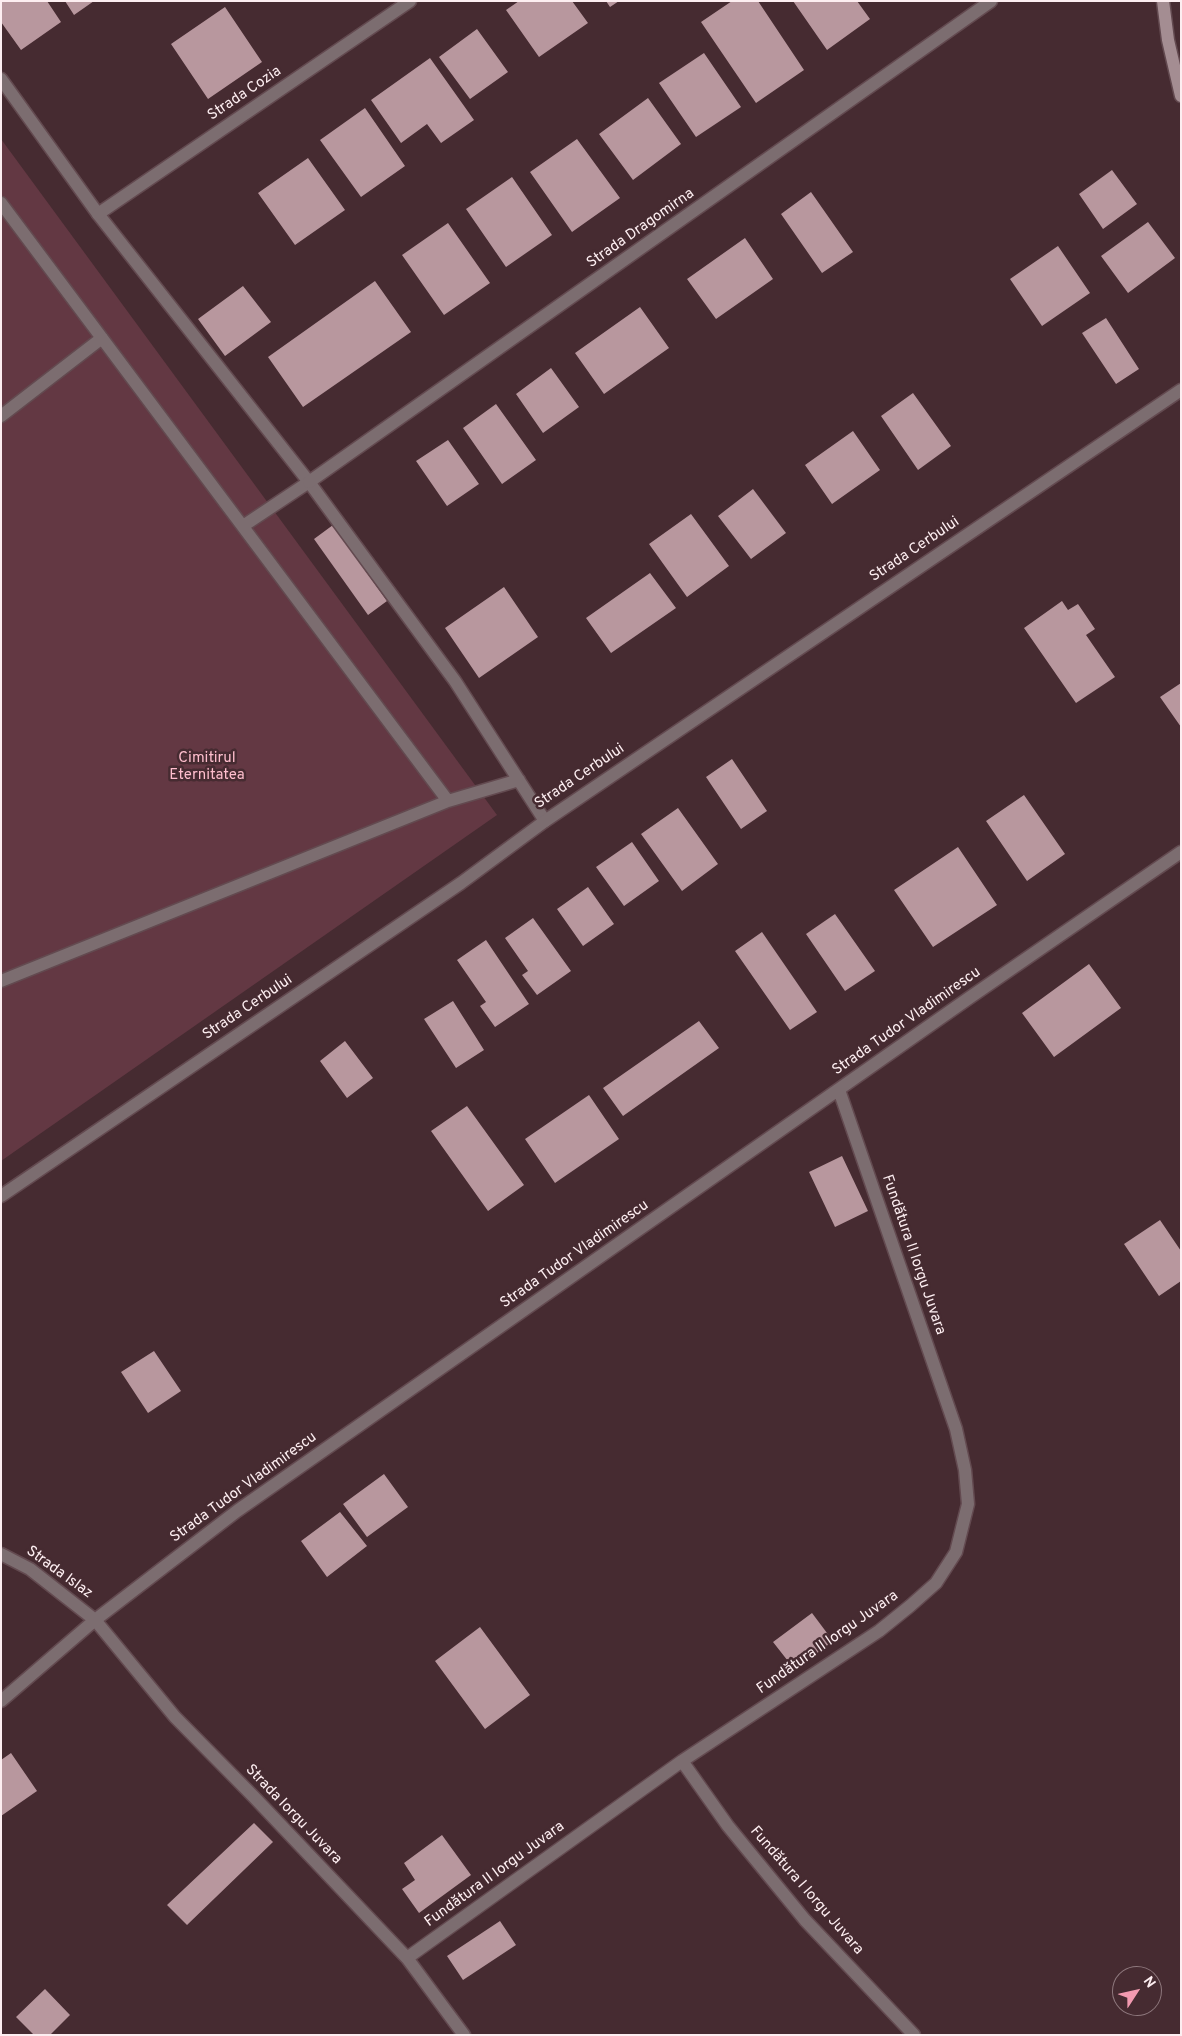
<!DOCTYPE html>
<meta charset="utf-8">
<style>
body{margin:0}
#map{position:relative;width:1182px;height:2036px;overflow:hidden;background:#462b31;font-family:Overpass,sans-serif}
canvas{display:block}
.frame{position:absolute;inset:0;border:2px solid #fdeef1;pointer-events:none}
.north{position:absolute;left:1112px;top:1966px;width:50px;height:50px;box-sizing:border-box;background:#462b31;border:1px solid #8f797e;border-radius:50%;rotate:55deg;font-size:14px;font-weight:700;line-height:20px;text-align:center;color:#fdeef1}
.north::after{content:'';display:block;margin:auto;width:18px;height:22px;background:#f29ab0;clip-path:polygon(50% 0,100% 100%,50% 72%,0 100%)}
</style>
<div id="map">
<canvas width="1182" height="2036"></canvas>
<div class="frame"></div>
<div class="north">N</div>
</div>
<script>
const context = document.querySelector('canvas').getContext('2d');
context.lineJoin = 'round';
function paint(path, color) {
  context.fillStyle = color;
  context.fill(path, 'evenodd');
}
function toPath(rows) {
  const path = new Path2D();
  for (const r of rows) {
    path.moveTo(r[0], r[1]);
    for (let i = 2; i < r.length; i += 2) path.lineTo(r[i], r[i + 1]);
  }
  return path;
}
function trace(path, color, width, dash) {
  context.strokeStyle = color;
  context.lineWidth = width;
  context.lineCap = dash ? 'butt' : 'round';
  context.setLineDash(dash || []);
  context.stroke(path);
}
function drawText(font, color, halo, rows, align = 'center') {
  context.font = font + ' Overpass,sans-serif';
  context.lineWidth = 5;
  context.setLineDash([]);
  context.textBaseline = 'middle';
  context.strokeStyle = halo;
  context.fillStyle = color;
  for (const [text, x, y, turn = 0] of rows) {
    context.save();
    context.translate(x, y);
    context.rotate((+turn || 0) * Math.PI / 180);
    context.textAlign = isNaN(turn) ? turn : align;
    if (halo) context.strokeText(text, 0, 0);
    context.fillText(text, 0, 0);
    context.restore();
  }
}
paint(toPath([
 [1,139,497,815,1,1161]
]), '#633843');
paint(toPath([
 [1,1,47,1,61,22,21,50,1,22],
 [65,1,94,1,74,15],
 [519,1,572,1,588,23,539,57,506,10],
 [606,1,619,1,610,7],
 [732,1,758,1,804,70,756,103,701,22],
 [793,1,857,1,870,19,827,50],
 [225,7,262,62,208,99,171,44],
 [477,29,508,72,470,99,439,57],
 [704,53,741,107,696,137,659,83],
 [430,58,474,120,441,143,427,124,401,143,371,100],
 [648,98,681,144,633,180,599,134],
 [365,108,405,166,361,197,320,140],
 [577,139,620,198,572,232,530,172],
 [308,158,345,210,295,245,258,193],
 [1112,170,1137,204,1103,229,1079,194],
 [512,177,552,235,506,267,466,209],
 [811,192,853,252,822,273,781,214],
 [1148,222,1175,258,1128,293,1101,256],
 [448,223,490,283,444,315,402,255],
 [745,238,773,279,716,319,687,279],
 [1058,246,1090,293,1042,326,1010,279],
 [375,281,411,332,303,407,268,357],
 [243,286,271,322,225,356,198,319],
 [640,307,669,348,604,394,575,353],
 [1106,318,1139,369,1116,384,1082,333],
 [551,368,579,407,543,433,516,394],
 [913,393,951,446,918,470,881,416],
 [496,404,536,460,502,484,463,428],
 [853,431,880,470,832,504,805,465],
 [448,440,479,484,447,506,416,461],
 [753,489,786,533,751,559,718,516],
 [691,514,729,566,687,597,649,544],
 [333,525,387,601,368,615,314,539],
 [650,573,676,608,611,653,586,618],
 [504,587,538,637,479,678,445,628],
 [1062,601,1068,610,1078,604,1095,629,1086,635,1115,677,1076,703,1024,628],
 [1181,683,1181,727,1160,697],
 [732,759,767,811,741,829,706,777],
 [1024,795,1065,854,1027,881,986,821],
 [678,808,718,864,682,891,641,834],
 [632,842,659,881,624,906,596,867],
 [958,847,997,905,933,947,894,890],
 [588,887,614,924,583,946,557,909],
 [835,914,875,971,845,991,806,934],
 [533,918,571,971,537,995,522,975,528,971,505,938],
 [762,932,817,1012,790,1030,735,951],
 [486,940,529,1004,495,1027,480,1006,486,1002,457,960],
 [1089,964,1121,1008,1054,1057,1022,1013],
 [453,1001,484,1050,456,1068,424,1019],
 [699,1021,719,1048,623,1116,603,1088],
 [345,1041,373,1078,347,1098,320,1061],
 [589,1095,619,1139,555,1183,525,1139],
 [467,1106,524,1185,488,1211,431,1131],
 [842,1156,868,1211,835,1227,809,1172],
 [1160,1220,1181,1251,1181,1281,1159,1296,1124,1244],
 [154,1351,181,1391,148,1413,121,1372],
 [384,1474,408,1507,367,1537,343,1504],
 [340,1512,367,1546,327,1577,301,1541],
 [812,1613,833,1641,795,1670,773,1642],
 [480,1627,530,1695,485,1729,435,1661],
 [11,1753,37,1791,1,1816,1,1760],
 [254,1823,273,1842,187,1925,167,1905],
 [442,1835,471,1875,419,1913,402,1889,415,1880,404,1863],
 [500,1921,516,1945,463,1980,447,1956],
 [45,1989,70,2015,50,2035,34,2035,16,2017]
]), '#b8979e');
const service = toPath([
 [1,79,98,214,309,482,383,583,455,681,545,821],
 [1,203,448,801],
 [1,416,102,338],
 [243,526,309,482],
 [1,981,448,801,519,780]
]);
const minor = toPath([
 [98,214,410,1],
 [309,482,991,1],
 [1,1554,30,1569,95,1620,175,1717,254,1797,407,1958,464,2035],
 [1,1701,95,1620,237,1511,969,998,1181,852],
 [682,1761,728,1826,805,1920,914,2035],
 [407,1958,682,1761,879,1631,910,1606,936,1583,956,1552,968,1504,965,1470,956,1429,839,1090]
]);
const tertiary = toPath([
 [1,1196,461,883,545,821,1181,390]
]);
const secondary = toPath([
 [1163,1,1168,40,1181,96]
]);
trace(service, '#634a50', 15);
trace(minor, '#634a50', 15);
trace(tertiary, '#634a50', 15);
trace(secondary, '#634a50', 15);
trace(service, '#7c6d70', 12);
trace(minor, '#7c6d70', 12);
trace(tertiary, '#7c6d70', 12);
trace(secondary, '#a48d92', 12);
drawText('15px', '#fdeef1', '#462b31', [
 ["Strada Cozia",245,94,-34],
 ["Strada Dragomirna",641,229,-35],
 ["Strada Cerbului",915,550,-34],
 ["Strada Cerbului",580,777,-34],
 ["Strada Cerbului",248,1008,-34],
 ["Strada Tudor Vladimirescu",907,1022,-35],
 ["Strada Tudor Vladimirescu",575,1255,-35],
 ["Fundătura II Iorgu Juvara",913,1255,71],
 ["Strada Tudor Vladimirescu",244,1488,-36],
 ["Strada Islaz",59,1573,36],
 ["Fundătura II Iorgu Juvara",828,1643,-35],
 ["Strada Iorgu Juvara",293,1815,46],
 ["Fundătura II Iorgu Juvara",495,1875,-36],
 ["Fundătura I Iorgu Juvara",806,1891,49]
]);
drawText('15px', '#febecd', '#462b31', [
 ["Cimitirul",207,759],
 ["Eternitatea",207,776]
]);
</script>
